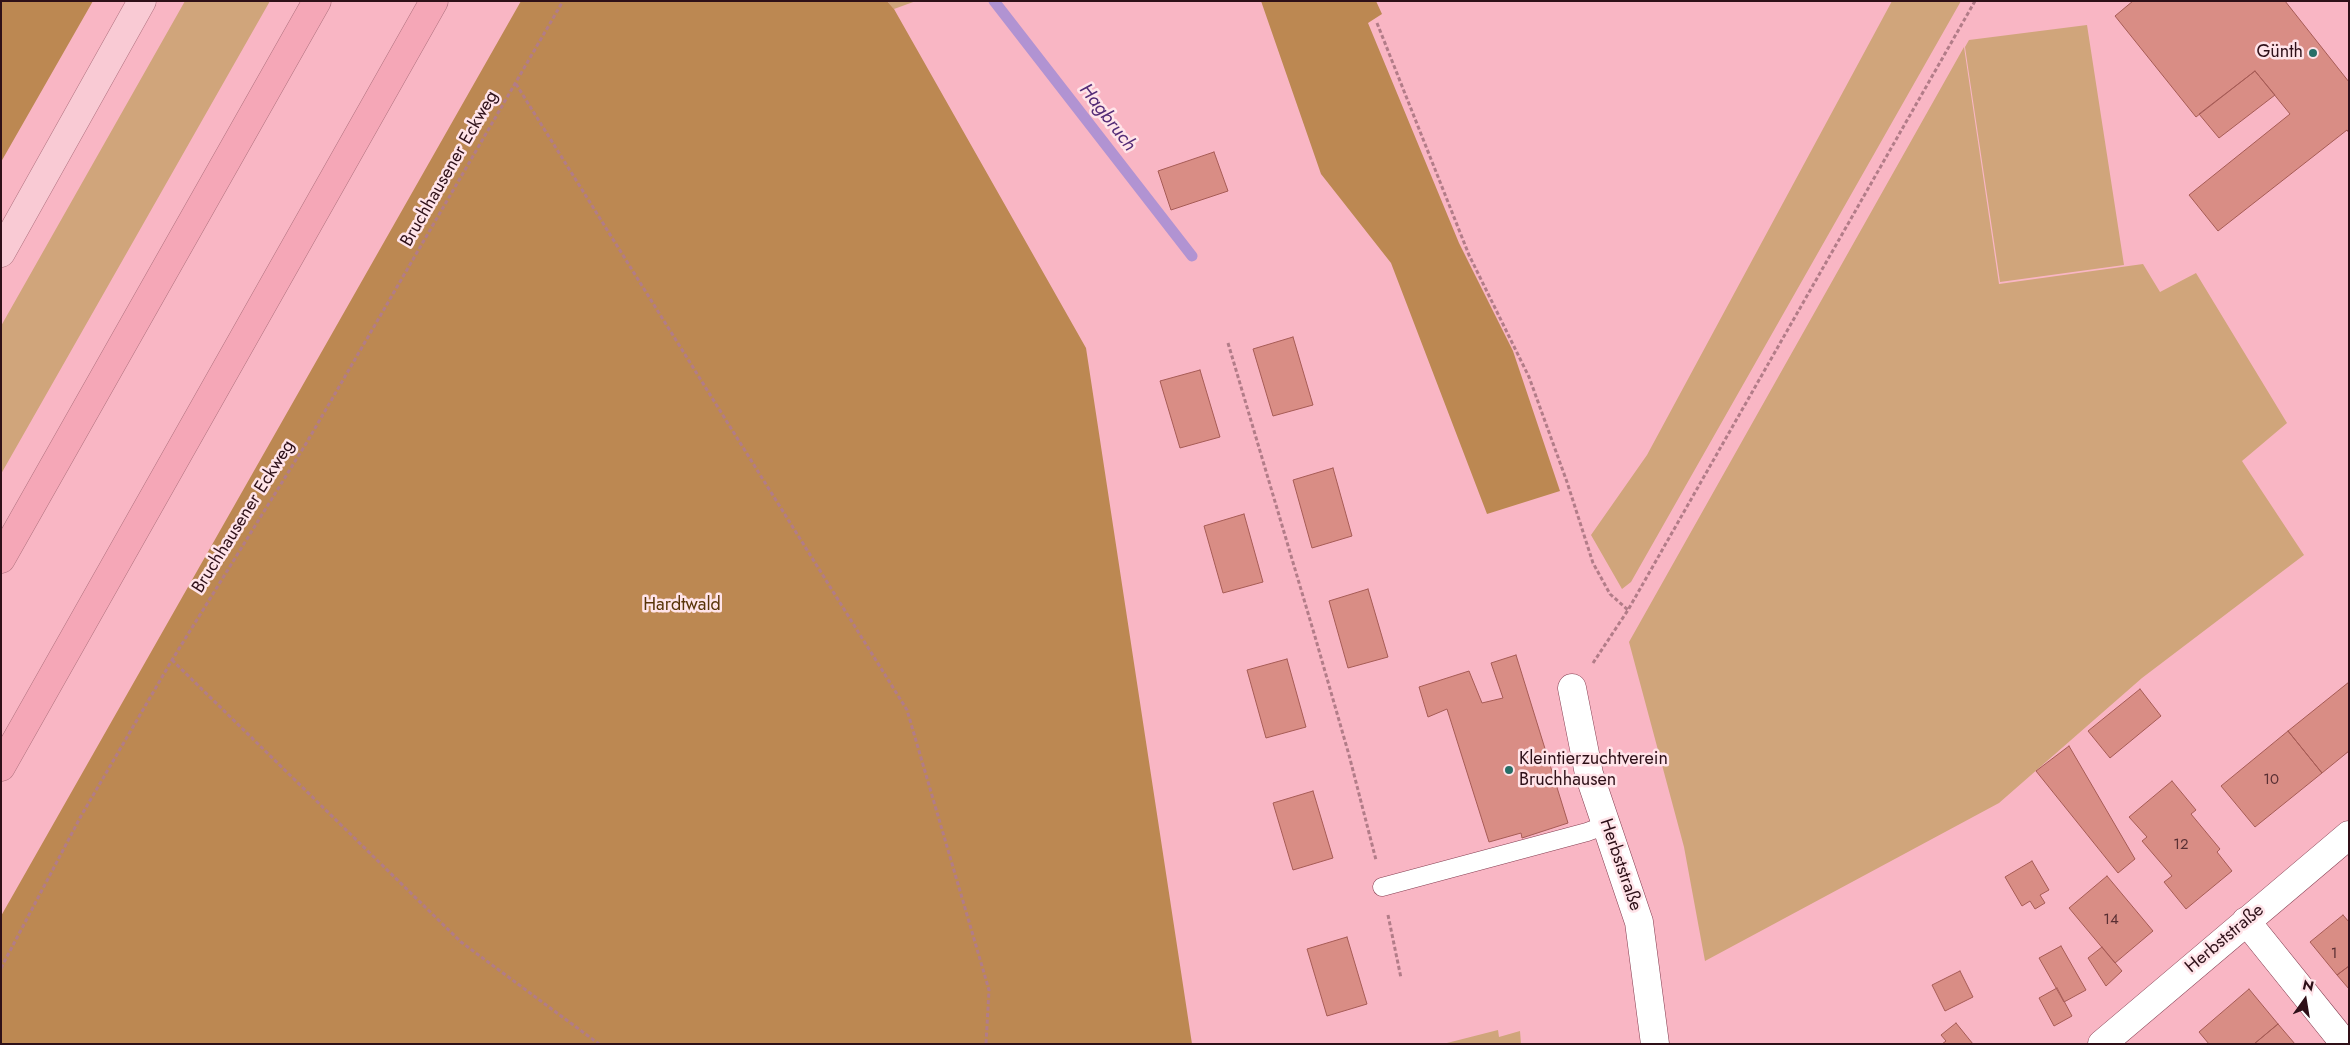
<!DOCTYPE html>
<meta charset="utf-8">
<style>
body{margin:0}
#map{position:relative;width:2350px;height:1045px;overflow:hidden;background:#f9b6c4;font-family:Jost,sans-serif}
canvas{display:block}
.frame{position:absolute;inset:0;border:2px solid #2e1018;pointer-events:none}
.north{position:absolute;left:2280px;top:975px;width:50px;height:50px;-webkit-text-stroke:4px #ffe4e9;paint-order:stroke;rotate:13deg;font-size:14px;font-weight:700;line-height:20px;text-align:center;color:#2e1018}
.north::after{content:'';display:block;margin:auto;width:18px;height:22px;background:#2e1018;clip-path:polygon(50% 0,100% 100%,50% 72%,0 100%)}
</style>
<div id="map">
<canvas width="2350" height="1045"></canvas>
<div class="frame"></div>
<div class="north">N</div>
</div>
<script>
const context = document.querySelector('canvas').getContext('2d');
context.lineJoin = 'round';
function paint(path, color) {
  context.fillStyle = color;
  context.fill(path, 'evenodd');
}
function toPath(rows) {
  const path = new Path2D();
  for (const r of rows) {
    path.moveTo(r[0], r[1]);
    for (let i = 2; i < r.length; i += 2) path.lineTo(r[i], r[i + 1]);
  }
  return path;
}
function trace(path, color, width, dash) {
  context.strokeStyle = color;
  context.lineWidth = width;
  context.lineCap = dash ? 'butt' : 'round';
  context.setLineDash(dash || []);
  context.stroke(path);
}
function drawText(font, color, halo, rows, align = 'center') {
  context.font = font + ' Jost,sans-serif';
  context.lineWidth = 5;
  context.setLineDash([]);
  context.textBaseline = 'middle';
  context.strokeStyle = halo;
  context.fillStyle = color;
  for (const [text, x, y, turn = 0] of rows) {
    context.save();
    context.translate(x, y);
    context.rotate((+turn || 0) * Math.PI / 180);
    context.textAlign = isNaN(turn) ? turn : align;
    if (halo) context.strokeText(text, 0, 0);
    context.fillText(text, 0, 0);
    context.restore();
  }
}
paint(toPath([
 [185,1,270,1,1,474,1,326],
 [887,1,916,1,894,9],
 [1892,1,1961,1,1631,582,1622,589,1591,535,1647,455],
 [2087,25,2124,265,2000,282,1965,47,1969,40],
 [1964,47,1999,284,2143,264,2160,292,2196,273,2287,423,2242,461,2304,555,2142,678,1999,803,1705,961,1684,847,1629,642],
 [1498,1030,1499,1037,1520,1031,1521,1044,1443,1044]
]), '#d0a57b');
paint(toPath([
 [1,1,93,1,1,162],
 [521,1,887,1,894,9,1086,348,1192,1044,1,1044,1,916],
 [1261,1,1376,1,1382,14,1368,23,1459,243,1513,351,1560,491,1487,514,1391,263,1321,174]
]), '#bc8852');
trace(toPath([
 [994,1,1192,256]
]), '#b193d2', 11);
const building = toPath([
 [2133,1,2285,1,2349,82,2349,133,2347,130,2218,231,2189,195,2290,114,2255,71,2196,117,2115,16,2133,1],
 [2255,71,2275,95,2219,138,2199,114,2255,71],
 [1214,152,1228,191,1171,210,1158,171,1214,152],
 [1293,337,1313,405,1273,416,1253,349,1293,337],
 [1200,370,1220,437,1180,448,1160,381,1200,370],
 [1333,468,1352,536,1312,548,1293,480,1333,468],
 [1244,514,1263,582,1223,593,1204,526,1244,514],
 [1368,589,1388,657,1348,668,1329,601,1368,589],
 [1516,655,1568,823,1522,838,1521,833,1489,842,1447,709,1428,717,1419,687,1469,671,1482,703,1503,698,1491,663,1516,655],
 [1287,659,1306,727,1266,738,1247,670,1287,659],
 [2349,682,2349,751,2322,773,2288,731,2349,682],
 [2140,689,2161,716,2110,758,2088,731,2140,689],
 [2288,731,2322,773,2255,827,2221,786,2288,731],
 [2069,746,2135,859,2118,873,2036,771,2069,746],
 [2172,781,2196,810,2191,814,2220,849,2217,852,2232,871,2186,909,2164,882,2172,876,2142,841,2147,837,2129,817,2172,781],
 [1313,791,1333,858,1293,870,1273,803,1313,791],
 [2032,861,2049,890,2040,895,2045,903,2035,909,2030,901,2022,906,2005,877,2032,861],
 [2107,876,2153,931,2115,963,2069,908,2107,876],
 [2343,915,2349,922,2349,966,2337,975,2310,942,2343,915],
 [1347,937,1367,1004,1327,1016,1307,949,1347,937],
 [2061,946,2086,990,2064,1002,2039,958,2061,946],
 [2102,947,2122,971,2106,986,2088,958,2102,947],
 [2349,966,2349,989,2337,975,2349,966],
 [1960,971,1973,997,1945,1011,1932,985,1960,971],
 [2057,988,2072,1016,2054,1026,2039,998,2057,988],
 [2249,989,2278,1024,2254,1044,2209,1044,2199,1032,2249,989],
 [1956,1023,1973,1044,1942,1044,1946,1041,1941,1035,1956,1023],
 [2278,1024,2295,1044,2254,1044,2278,1024]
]);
paint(building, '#d98d85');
trace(building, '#a65b55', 1);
const lane = toPath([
 [1382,887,1587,832,1606,825]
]);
const street = toPath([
 [1572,688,1589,774,1639,922,1655,1044],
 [2246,921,2345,1044],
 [2102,1044,2349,835]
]);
const primary = toPath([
 [1,253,142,1]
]);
const highway = toPath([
 [1,559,317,1],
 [1,767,434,1]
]);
trace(lane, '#853e51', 19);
trace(street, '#853e51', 29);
trace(primary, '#af727f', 29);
trace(highway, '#af727f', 29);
trace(toPath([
 [1377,23,1469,255,1529,377,1567,482,1593,563,1610,594,1628,610],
 [516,84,907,710,989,990,986,1044],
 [1228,343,1316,640,1349,755,1376,860],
 [172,660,461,942,599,1044],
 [1593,663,1628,610,1975,1],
 [1388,915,1401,978],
 [1,968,81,816,172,660,307,442,563,1]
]), '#b27c88', 3, [4, 2.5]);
trace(lane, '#fff', 18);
trace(street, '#fff', 28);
trace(primary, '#f9cad4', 28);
trace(highway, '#f5a7b7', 28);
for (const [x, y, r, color] of [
 [2313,53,5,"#276f68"],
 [1509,770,5,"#276f68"]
]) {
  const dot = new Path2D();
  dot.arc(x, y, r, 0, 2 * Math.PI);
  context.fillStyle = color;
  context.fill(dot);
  trace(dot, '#ffe4e9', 2);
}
drawText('15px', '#592f33', null, [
 ["10",2271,780],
 ["12",2181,845],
 ["14",2111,920],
 ["1",2334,954]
]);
drawText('18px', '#2e1018', '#ffe4e9', [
 ["Günth",2303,53],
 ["Kleintierzuchtverein",1519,760,"left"],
 ["Bruchhausen",1519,781,"left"]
], 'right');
drawText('18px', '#2e1018', '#ffe4e9', [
 ["Bruchhausener Eckweg",450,169,-60],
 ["Bruchhausener Eckweg",244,517,-58],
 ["Herbststraße",1620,865,71],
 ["Herbststraße",2225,939,-40]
]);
drawText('18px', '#593509', '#ffe4e9', [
 ["Hardtwald",682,606]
]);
drawText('italic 19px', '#532b76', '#ffe4e9', [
 ["Hagbruch",1107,118,52]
]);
</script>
